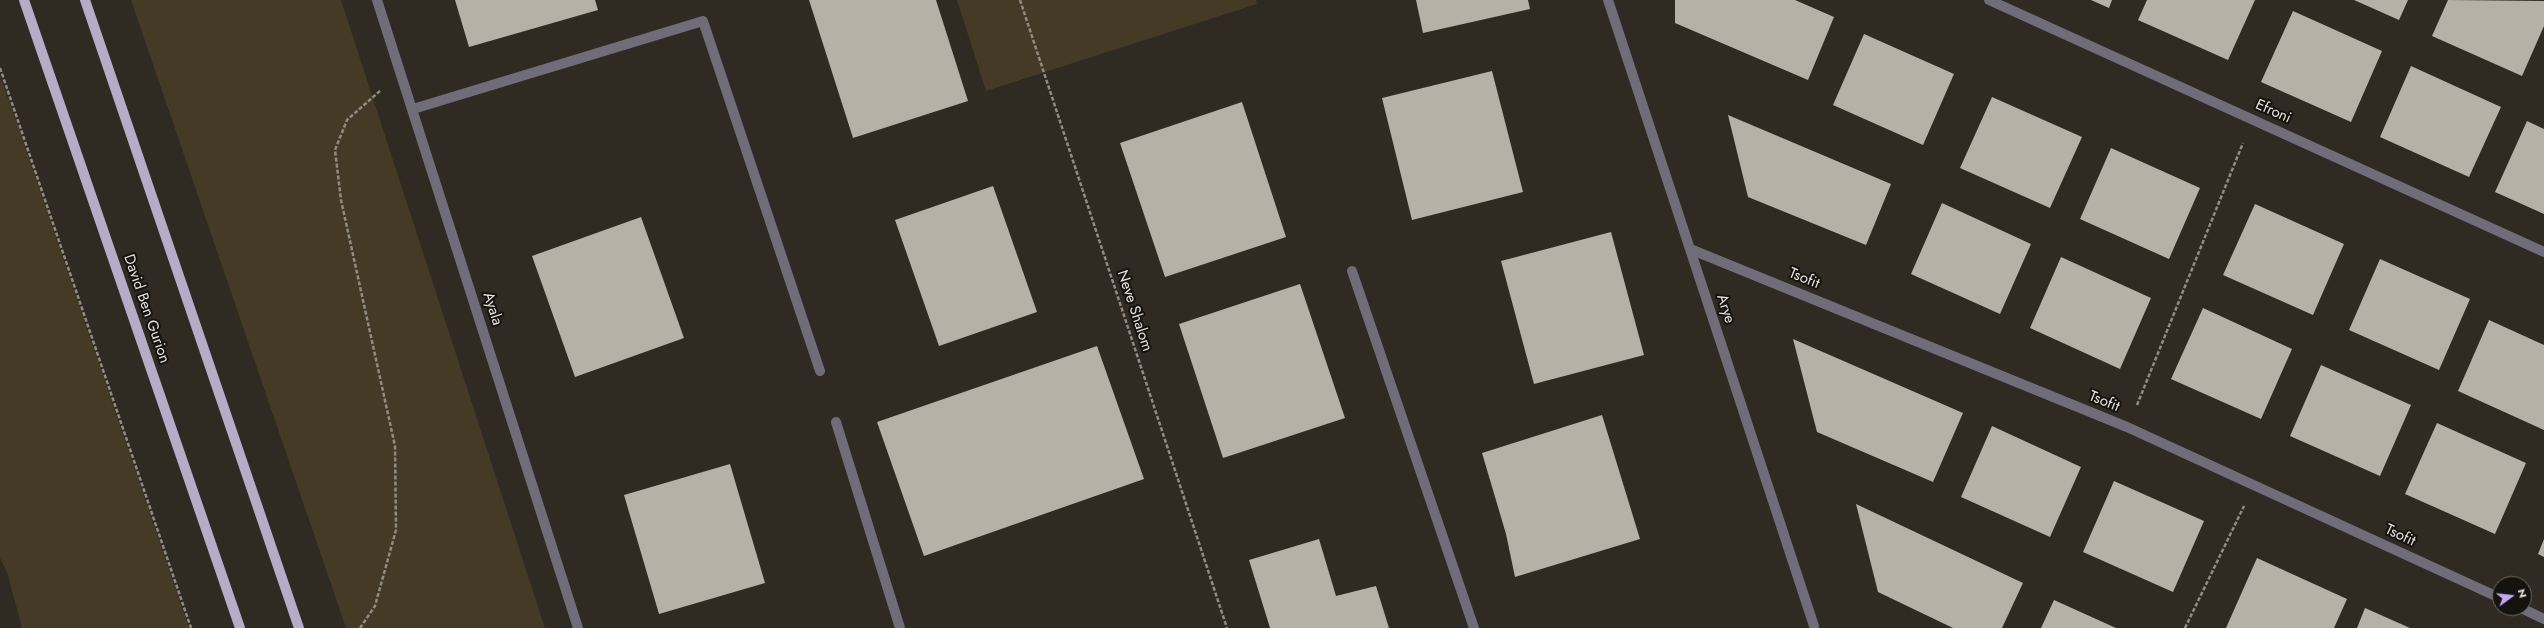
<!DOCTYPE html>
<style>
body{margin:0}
#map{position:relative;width:2544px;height:628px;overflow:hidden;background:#2f2a22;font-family:Jost,sans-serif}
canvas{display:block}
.north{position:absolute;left:2492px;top:576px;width:40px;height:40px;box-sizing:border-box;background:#151310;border:1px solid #696662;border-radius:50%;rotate:75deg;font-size:11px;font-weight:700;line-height:16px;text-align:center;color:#e6e3de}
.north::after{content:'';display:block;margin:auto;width:14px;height:18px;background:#c2a8f2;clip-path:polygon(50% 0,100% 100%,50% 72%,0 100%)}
</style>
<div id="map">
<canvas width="2544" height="628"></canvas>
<div class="north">N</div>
</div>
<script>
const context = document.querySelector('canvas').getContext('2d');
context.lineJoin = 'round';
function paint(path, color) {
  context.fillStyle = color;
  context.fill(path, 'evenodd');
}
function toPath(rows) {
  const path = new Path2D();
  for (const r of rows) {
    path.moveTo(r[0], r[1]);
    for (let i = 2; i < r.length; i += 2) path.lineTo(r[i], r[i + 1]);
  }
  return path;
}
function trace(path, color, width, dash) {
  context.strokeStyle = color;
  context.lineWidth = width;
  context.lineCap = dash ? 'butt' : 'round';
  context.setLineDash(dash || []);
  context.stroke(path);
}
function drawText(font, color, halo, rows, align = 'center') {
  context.font = font + ' Jost,sans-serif';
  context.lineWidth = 4;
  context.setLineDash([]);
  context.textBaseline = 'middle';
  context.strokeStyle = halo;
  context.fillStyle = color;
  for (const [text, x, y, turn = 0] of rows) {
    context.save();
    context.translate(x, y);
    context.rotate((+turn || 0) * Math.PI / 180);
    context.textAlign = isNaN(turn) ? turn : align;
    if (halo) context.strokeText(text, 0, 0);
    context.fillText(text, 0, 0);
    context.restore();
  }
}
paint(toPath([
 [131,0,341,0,545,628,346,628],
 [957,0,1256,0,1257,4,986,91],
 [0,76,17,123,189,628,22,628,7,572,0,558]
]), '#443a26');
paint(toPath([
 [455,0,595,0,598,10,469,47],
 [809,0,936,0,968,101,853,138],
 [1416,0,1528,0,1530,9,1423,33],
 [1675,0,1795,0,1834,17,1808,80,1675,23],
 [2091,0,2112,0,2109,8],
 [2147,0,2255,0,2228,60,2138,20],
 [2354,0,2408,0,2399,20],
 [2448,0,2544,1,2544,26,2522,76,2432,36],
 [2293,11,2382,51,2351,122,2261,82],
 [1864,34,1954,74,1923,145,1833,105],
 [2411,66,2501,107,2469,177,2380,137],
 [1492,71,1523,192,1412,220,1382,98],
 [1992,97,2082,137,2050,208,1960,168],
 [1242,102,1286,237,1165,277,1120,143],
 [1728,115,1891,184,1866,245,1748,197],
 [2527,121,2544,129,2544,214,2495,192],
 [2111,148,2200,188,2169,259,2080,219],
 [993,186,1037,312,939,346,895,220],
 [1942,203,2031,244,2000,314,1911,274],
 [2255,204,2344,244,2313,315,2223,275],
 [641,217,684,338,575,377,532,256],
 [1611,232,1644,355,1534,384,1501,261],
 [2061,257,2151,298,2120,369,2030,328],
 [2380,259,2470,299,2439,370,2349,330],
 [1300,284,1345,418,1223,458,1179,324],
 [2203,308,2292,349,2261,419,2171,379],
 [2489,320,2544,345,2544,430,2458,391],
 [1793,339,1963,413,1933,482,1817,432],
 [1097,346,1144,479,924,556,877,422],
 [2321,365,2411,405,2380,476,2290,436],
 [1602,415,1640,539,1515,577,1506,534,1482,453],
 [2437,423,2526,463,2495,534,2405,494],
 [1992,426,2081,467,2050,537,1961,497],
 [730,464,765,583,659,614,624,495],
 [2114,481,2204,521,2173,592,2083,552],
 [1856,504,2023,583,2002,628,1953,628,1878,592],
 [1319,539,1336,596,1376,586,1389,628,1270,628,1249,560],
 [2544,539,2544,557,2538,554],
 [2257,558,2347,599,2334,628,2226,628],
 [2054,600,2116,628,2041,628],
 [2365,608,2410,628,2357,628]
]), '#b6b1a7');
trace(toPath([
 [1020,0,1227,628],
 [0,68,191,628],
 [2137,405,2243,143],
 [360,628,375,606,396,530,395,446,341,200,335,150,347,120,381,90],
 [2185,628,2244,506]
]), '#908c85', 2.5, [4, 2]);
trace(toPath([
 [377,0,578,628],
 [1608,0,1814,626],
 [1989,0,2544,252],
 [413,109,703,21,820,371],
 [1690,249,2127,427,2500,598],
 [1352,271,1474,628],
 [836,422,900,628],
 [2521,608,2544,619]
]), '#706c79', 10);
trace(toPath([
 [24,0,240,628],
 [85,0,299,628]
]), '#b5acc8', 10);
drawText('15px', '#e6e3de', '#151310', [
 ["Efroni",2273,112,24],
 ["Tsofit",1804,279,22],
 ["David Ben Gurion",146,309,71],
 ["Ayala",492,309,72],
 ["Arye",1725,309,72],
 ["Neve Shalom",1134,311,72],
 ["Tsofit",2104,402,22],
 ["Tsofit",2400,536,25]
]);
</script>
